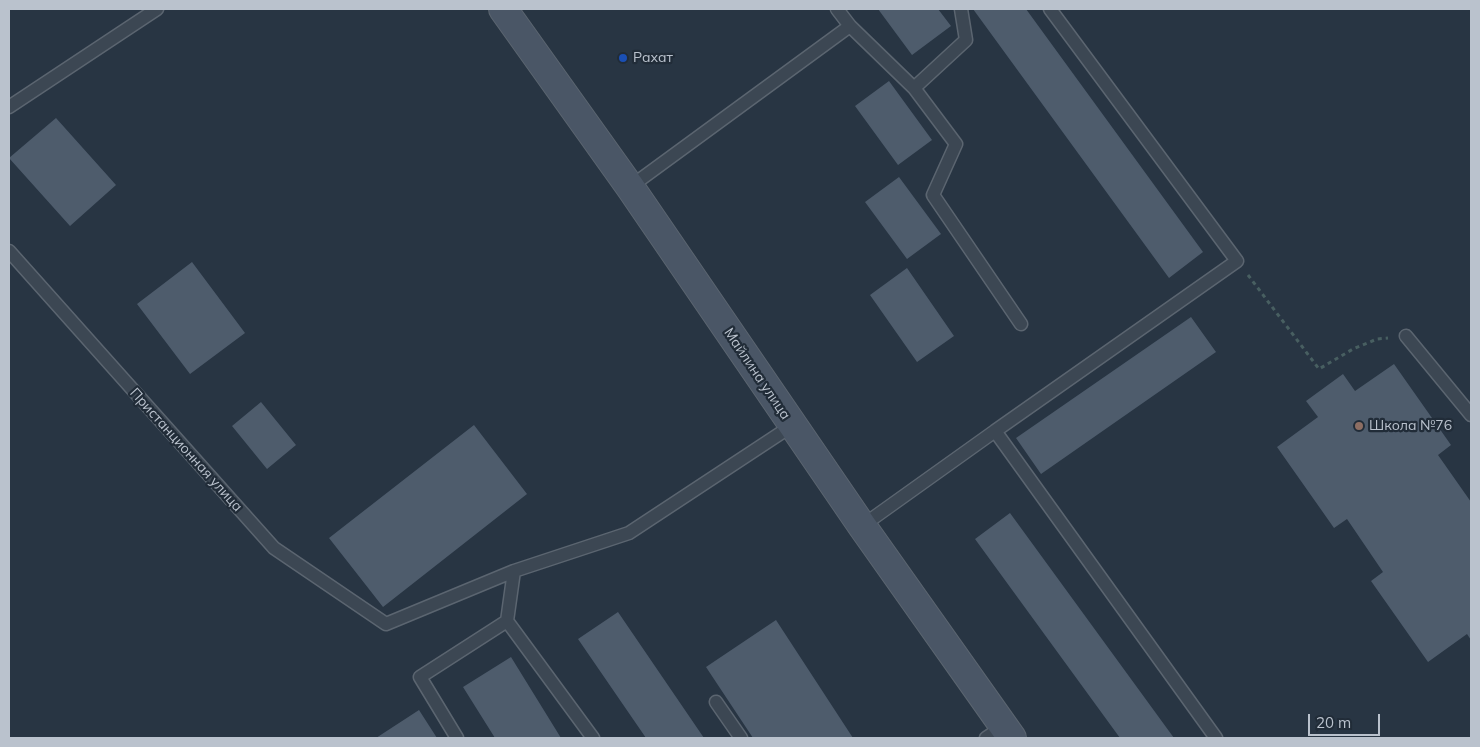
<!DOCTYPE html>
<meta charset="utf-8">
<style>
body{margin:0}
#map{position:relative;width:1480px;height:747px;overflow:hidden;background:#283543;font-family:Mulish,sans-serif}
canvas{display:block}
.frame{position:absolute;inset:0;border:10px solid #bac2cd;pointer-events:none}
.scale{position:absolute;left:1308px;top:714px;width:72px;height:22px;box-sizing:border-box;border:2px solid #bac2cd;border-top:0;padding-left:6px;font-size:15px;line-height:18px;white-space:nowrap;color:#bac2cd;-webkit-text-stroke:4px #212c38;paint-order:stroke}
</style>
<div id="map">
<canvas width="1480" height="747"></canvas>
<div class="frame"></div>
<div class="scale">20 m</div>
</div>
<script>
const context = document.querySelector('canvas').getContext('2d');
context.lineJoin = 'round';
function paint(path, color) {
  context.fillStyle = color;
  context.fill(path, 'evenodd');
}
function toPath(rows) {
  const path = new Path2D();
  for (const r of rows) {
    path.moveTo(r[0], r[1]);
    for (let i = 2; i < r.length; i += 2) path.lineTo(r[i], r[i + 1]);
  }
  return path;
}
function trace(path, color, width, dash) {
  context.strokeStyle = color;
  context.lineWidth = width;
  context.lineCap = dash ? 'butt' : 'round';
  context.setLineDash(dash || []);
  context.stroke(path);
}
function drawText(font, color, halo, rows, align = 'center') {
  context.font = font + ' Mulish,sans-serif';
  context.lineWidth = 4.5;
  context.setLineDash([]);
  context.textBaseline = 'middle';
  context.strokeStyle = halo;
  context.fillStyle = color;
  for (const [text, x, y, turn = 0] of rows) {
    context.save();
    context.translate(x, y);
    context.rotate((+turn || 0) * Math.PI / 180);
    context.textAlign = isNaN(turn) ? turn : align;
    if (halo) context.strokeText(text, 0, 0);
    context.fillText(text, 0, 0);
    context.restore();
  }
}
paint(toPath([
 [878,9,938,9,951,26,912,55],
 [973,9,1026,9,1203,252,1169,278],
 [889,81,932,140,898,165,855,106],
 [56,118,116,185,70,226,9,158],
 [899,177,941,234,907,259,865,202],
 [192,262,245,333,190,374,137,304],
 [907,268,954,336,917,362,870,295],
 [1191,317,1216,352,1041,474,1016,438],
 [1394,364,1451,445,1438,455,1471,502,1471,640,1467,634,1428,662,1371,581,1383,572,1347,519,1334,528,1277,447,1318,417,1306,401,1343,374,1355,391],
 [261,402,296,445,267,469,232,426],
 [474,425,527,494,383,607,329,538],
 [1010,513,1174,738,1120,738,975,539],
 [618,612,704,738,646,738,578,639],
 [776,620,853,738,753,738,706,667],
 [511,657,561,738,495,738,463,687],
 [419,710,437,738,376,738]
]), '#4e5c6c');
const lane = toPath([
 [850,26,914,88,956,144,933,195,1021,324],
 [914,88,966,40,961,9],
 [9,107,157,9],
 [630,187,850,26,837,9],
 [9,251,274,548,386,624,514,571,629,533,793,425],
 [1406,336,1471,415],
 [995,431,1237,261,1050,9],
 [862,526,995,431,1216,738],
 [514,571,507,621,593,738],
 [716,702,741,738],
 [457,738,420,677,507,621],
 [986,738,1004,726]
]);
const secondary = toPath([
 [503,9,630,187,862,526,1012,738]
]);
trace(lane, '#5b6570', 15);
trace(secondary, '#5b6570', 30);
trace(toPath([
 [1248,275,1319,369,1353,349,1377,339,1388,338]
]), '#485f61', 3, [4, 4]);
trace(lane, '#3c4753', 12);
trace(secondary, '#4a5666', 28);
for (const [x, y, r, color] of [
 [623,58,5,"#1a4fb4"],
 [1359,426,5,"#8d6e63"]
]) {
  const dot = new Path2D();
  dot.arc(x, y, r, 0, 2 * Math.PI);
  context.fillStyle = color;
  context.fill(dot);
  trace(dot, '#212c38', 2);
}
drawText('14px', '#bac2cd', '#212c38', [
 ["Рахат",633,58],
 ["Школа №76",1369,426]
], 'left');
drawText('14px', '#bac2cd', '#212c38', [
 ["Майлина улица",757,374,56],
 ["Пристанционная улица",186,450,48]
]);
</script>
